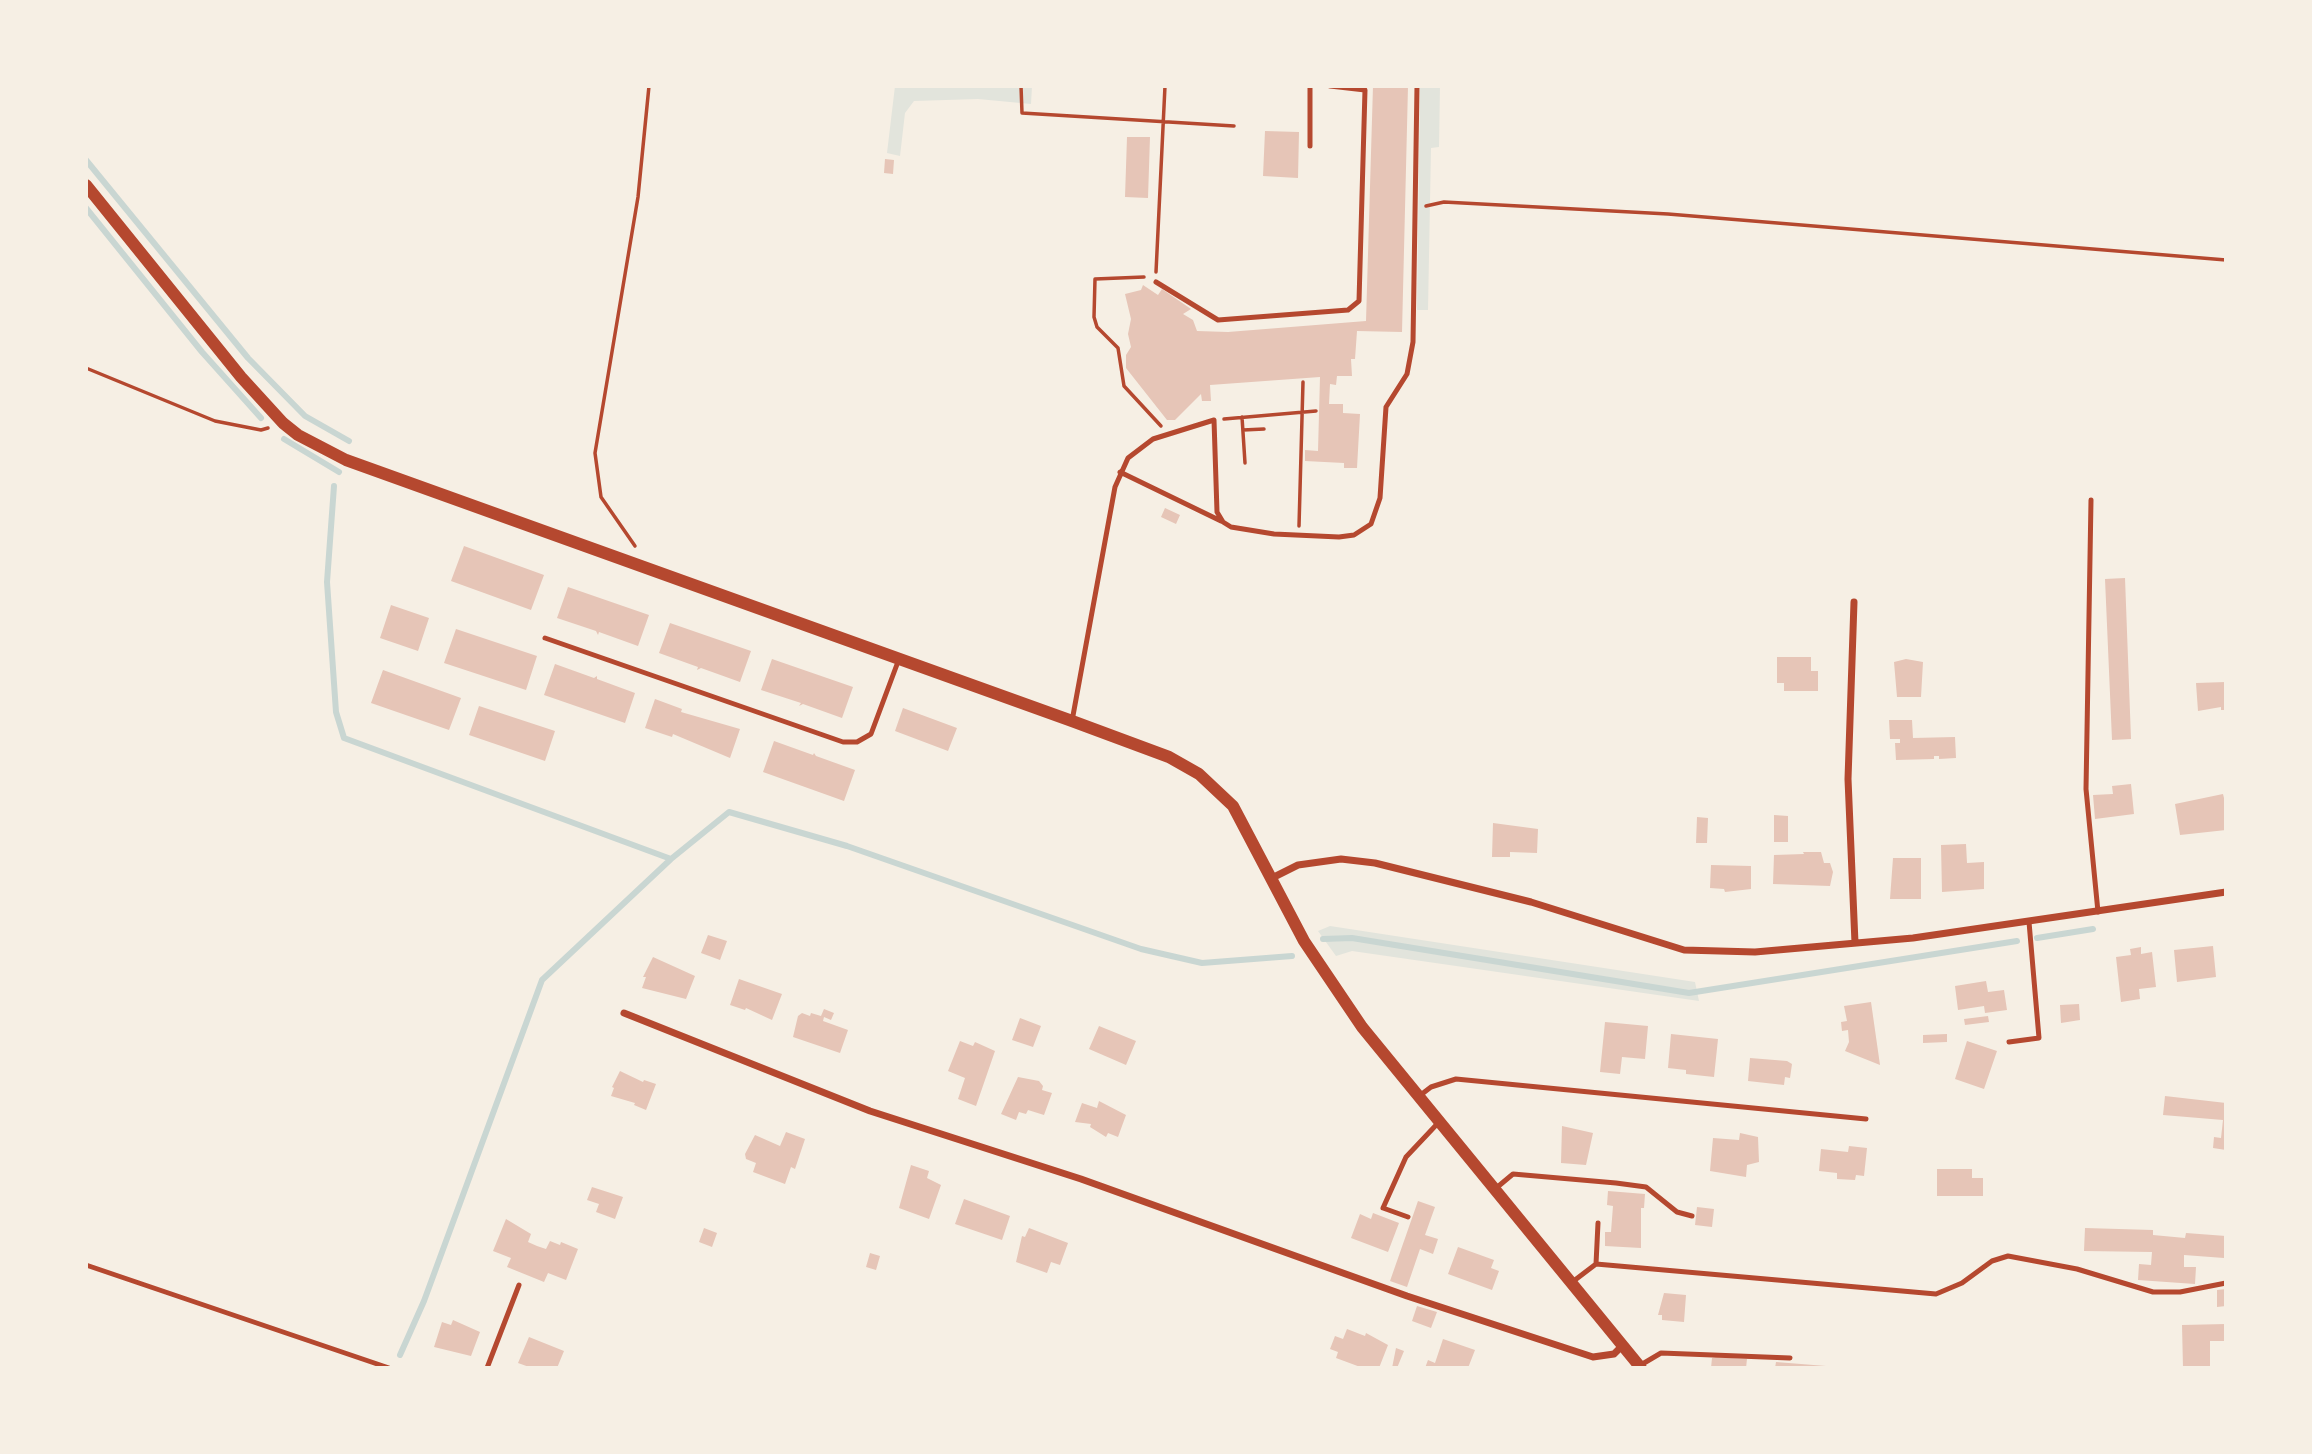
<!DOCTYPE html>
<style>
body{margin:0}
#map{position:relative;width:2312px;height:1454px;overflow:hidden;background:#f6efe4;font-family:Merriweather,serif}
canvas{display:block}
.frame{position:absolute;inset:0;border:88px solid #f6efe4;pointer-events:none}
</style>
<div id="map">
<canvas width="2312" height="1454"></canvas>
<div class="frame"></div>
</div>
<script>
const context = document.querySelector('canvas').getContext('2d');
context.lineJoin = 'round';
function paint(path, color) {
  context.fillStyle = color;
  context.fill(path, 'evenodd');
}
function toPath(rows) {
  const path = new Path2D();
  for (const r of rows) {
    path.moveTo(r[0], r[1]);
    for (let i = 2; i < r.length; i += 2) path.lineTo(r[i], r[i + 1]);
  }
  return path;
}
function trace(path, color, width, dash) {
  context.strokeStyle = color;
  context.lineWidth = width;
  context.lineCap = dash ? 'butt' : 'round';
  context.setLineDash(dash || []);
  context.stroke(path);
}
paint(toPath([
 [895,86,1032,86,1031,104,978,99,914,101,905,113,900,156,887,153],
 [1420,86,1440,86,1439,147,1431,148,1428,310,1417,310],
 [1330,926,1695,982,1699,1001,1352,951,1336,956,1318,931]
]), '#e2e4dc');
trace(toPath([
 [86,160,248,358,305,416,349,441],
 [86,208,202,352,261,418],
 [284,439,339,472],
 [334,486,327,582,336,712,344,738,671,859],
 [2037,938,2093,929],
 [1323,939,1352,938,1689,993,2017,941],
 [400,1355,424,1301,542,980,671,859,729,812,847,846,1141,949,1202,963,1292,956]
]), '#c9d6d2', 6);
paint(toPath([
 [1373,86,1408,86,1402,332,1357,331,1355,359,1351,359,1352,376,1337,376,1336,385,1330,384,1329,404,1343,404,1343,413,1360,414,1357,468,1344,468,1344,463,1305,461,1305,450,1318,451,1320,377,1210,385,1211,401,1202,401,1201,394,1175,420,1167,420,1126,368,1126,355,1131,347,1128,334,1131,319,1125,294,1141,290,1143,285,1158,295,1162,289,1191,309,1183,314,1193,320,1197,331,1228,332,1366,321],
 [1265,131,1299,132,1298,178,1263,176],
 [1127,137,1150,137,1148,198,1125,197],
 [885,159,894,160,893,174,884,173],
 [1165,508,1180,515,1176,524,1161,517],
 [464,546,544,575,531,610,451,581],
 [2125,578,2131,739,2112,740,2105,579],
 [568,587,649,615,638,646,599,632,598,635,596,631,557,618],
 [391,605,429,618,418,651,380,638],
 [670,623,751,651,740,682,701,668,697,670,698,667,659,653],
 [456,629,537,656,526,690,444,663],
 [1777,657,1811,657,1811,671,1818,671,1818,691,1784,691,1784,683,1777,683],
 [772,659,853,687,842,718,803,704,799,706,801,703,761,690],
 [1906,659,1923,662,1921,697,1897,697,1894,662],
 [555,664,594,678,597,676,597,679,635,693,625,723,544,695],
 [383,670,461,698,449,730,371,703],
 [2226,682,2226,710,2221,710,2221,707,2198,711,2196,683],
 [655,699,682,709,681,712,740,729,730,758,673,734,672,737,645,728],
 [479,706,555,731,545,761,469,735],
 [903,708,957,728,948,751,895,731],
 [1889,720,1912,720,1913,738,1955,737,1956,758,1939,759,1939,756,1934,756,1934,759,1896,760,1895,743,1900,743,1900,739,1890,739],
 [774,741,813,755,814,753,816,756,855,770,844,801,763,772],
 [2131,784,2134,814,2095,819,2093,795,2113,794,2112,786],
 [2223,794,2226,806,2226,830,2180,835,2175,804],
 [1774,815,1788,816,1788,842,1774,842],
 [1697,817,1708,818,1707,843,1696,843],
 [1493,823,1538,829,1537,853,1510,852,1510,857,1492,857],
 [1966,844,1967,863,1984,862,1984,889,1942,892,1941,845],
 [1803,852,1821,852,1824,863,1830,863,1833,872,1830,886,1773,884,1774,855,1804,854],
 [1893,858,1921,858,1921,899,1890,899],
 [1711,865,1751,866,1751,889,1725,892,1724,889,1710,888],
 [708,935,727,941,720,960,701,953],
 [2213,946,2216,977,2177,982,2174,950],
 [2141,947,2141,954,2152,952,2156,987,2139,989,2140,999,2121,1002,2116,957,2131,955,2130,949],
 [653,957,695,976,686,999,642,988,646,977,643,977],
 [739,979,782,994,772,1020,746,1008,745,1010,730,1005],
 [1986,981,1988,992,2004,990,2007,1010,1985,1013,1984,1006,1958,1010,1955,986],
 [1871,1002,1880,1065,1845,1051,1849,1042,1848,1030,1842,1031,1841,1022,1847,1021,1844,1006],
 [2079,1004,2080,1020,2061,1023,2060,1005],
 [824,1009,834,1013,831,1020,824,1017,823,1021,848,1030,840,1053,793,1037,798,1016,802,1013,810,1016,811,1013,821,1016],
 [1988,1016,1989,1022,1965,1025,1964,1019],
 [1020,1018,1041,1026,1033,1047,1012,1040],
 [1605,1022,1648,1026,1645,1059,1622,1057,1620,1074,1600,1072],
 [1099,1026,1136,1041,1126,1065,1089,1049],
 [1671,1034,1718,1039,1714,1077,1686,1074,1686,1070,1668,1068],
 [1947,1034,1947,1042,1923,1043,1923,1035],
 [960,1041,973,1046,975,1042,995,1051,976,1106,958,1099,965,1078,948,1071],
 [1967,1041,1997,1051,1984,1089,1955,1079],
 [1750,1058,1787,1061,1792,1064,1790,1078,1785,1077,1784,1085,1748,1081],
 [620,1071,643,1082,644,1080,656,1084,646,1110,634,1105,635,1103,611,1096,614,1088,612,1087],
 [1018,1077,1039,1081,1043,1086,1042,1090,1052,1093,1044,1115,1028,1110,1026,1114,1019,1112,1016,1120,1001,1114],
 [2165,1096,2226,1103,2226,1150,2213,1148,2214,1137,2221,1138,2223,1120,2163,1115],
 [1099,1101,1126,1115,1118,1137,1108,1133,1106,1137,1090,1127,1091,1124,1075,1122,1082,1103,1097,1108],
 [1562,1126,1593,1133,1586,1165,1561,1163],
 [786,1132,805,1139,795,1169,791,1167,785,1184,753,1172,756,1163,746,1159,745,1154,755,1135,780,1146],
 [1740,1133,1758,1137,1759,1162,1747,1165,1746,1177,1710,1171,1713,1138,1739,1140],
 [1849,1146,1867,1148,1864,1176,1856,1175,1855,1180,1837,1179,1837,1173,1819,1171,1821,1149,1848,1152],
 [911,1165,929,1171,927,1178,941,1185,929,1219,899,1208],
 [1937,1169,1972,1169,1972,1178,1983,1178,1983,1196,1937,1196],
 [592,1187,623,1197,615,1219,596,1212,599,1204,587,1200],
 [1608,1191,1645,1194,1644,1208,1641,1208,1641,1248,1605,1246,1605,1232,1611,1232,1613,1206,1607,1205],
 [964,1199,1010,1216,1002,1240,955,1224],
 [1418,1201,1435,1207,1425,1235,1438,1239,1433,1254,1420,1249,1407,1287,1390,1281],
 [1697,1207,1714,1209,1712,1227,1695,1225],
 [1373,1213,1399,1223,1388,1252,1351,1238,1360,1214,1371,1219],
 [506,1219,531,1234,528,1242,537,1246,546,1249,550,1241,560,1245,561,1242,578,1249,566,1280,548,1273,544,1282,507,1267,511,1258,493,1251],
 [704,1228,717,1233,712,1247,699,1242],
 [1029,1228,1068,1243,1060,1265,1051,1262,1047,1273,1016,1262,1022,1236,1025,1237],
 [2085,1228,2153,1230,2153,1235,2185,1238,2186,1233,2226,1236,2224,1258,2184,1255,2184,1267,2196,1267,2195,1284,2138,1280,2139,1264,2151,1265,2152,1252,2084,1251],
 [1458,1247,1494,1260,1491,1268,1499,1271,1492,1290,1448,1274],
 [870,1253,880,1256,876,1270,866,1267],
 [2226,1289,2226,1306,2217,1307,2217,1290],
 [1664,1293,1686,1295,1684,1322,1662,1320,1662,1315,1658,1315],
 [1417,1306,1437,1312,1431,1328,1412,1321],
 [453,1320,480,1332,471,1356,434,1347,442,1322,451,1325],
 [2226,1324,2226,1341,2210,1341,2210,1368,2183,1368,2182,1325],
 [1347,1329,1365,1336,1366,1333,1388,1345,1379,1368,1363,1368,1336,1358,1338,1352,1330,1349,1335,1336,1343,1339],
 [529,1337,564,1351,557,1368,532,1368,518,1363],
 [1443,1339,1475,1350,1468,1368,1425,1368,1428,1360,1435,1363],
 [1396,1348,1404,1351,1397,1368,1392,1368],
 [1716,1357,1747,1359,1746,1368,1711,1368,1712,1358],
 [1776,1362,1826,1366,1826,1368,1775,1368]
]), '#e6c5b7');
trace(toPath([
 [1021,86,1022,113,1234,126],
 [1426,206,1444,202,1668,214,2226,260],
 [1156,272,1165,86],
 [1144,277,1095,279,1094,317,1097,327,1118,348,1124,386,1161,426],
 [86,368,215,421,261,430,268,428],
 [1242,417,1245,463],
 [1224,419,1316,411],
 [1243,430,1264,429],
 [1299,526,1303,382],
 [635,546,601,497,595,453,638,197,649,86]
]), '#b5482f', 3.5);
trace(toPath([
 [1310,86,1310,146],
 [1156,282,1218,320,1348,310,1359,301,1365,90,1330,86],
 [1120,472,1221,521],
 [2091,500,2086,789,2098,912],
 [545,638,843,742,857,742,871,734,899,659],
 [1072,721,1115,487,1128,458,1153,439,1214,420,1217,512,1223,522,1231,527,1274,534,1339,537,1354,535,1371,524,1380,498,1386,407,1407,374,1413,342,1417,86],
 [2009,1042,2039,1038,2029,922],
 [1418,1097,1431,1087,1456,1079,1866,1119],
 [1495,1189,1513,1174,1616,1183,1646,1187,1677,1212,1692,1216],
 [1408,1217,1383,1208,1406,1157,1439,1122],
 [1596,1264,1936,1294,1962,1283,1992,1261,2008,1256,2077,1269,2153,1292,2180,1292,2226,1283],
 [86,1265,389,1368],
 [1571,1283,1596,1264,1598,1223],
 [1639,1366,1661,1353,1790,1358],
 [487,1368,519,1285]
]), '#b5482f', 5);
trace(toPath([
 [1854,602,1848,779,1855,943],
 [1272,878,1298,865,1341,859,1375,863,1531,902,1684,950,1755,952,1913,938,2226,892],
 [624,1013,870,1111,1081,1179,1407,1296,1593,1357,1614,1354,1623,1345]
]), '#b5482f', 7);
trace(toPath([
 [86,185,241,377,283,423,298,435,346,460,1072,721,1169,757,1199,774,1233,806,1304,941,1362,1027,1641,1368]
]), '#b5482f', 12);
</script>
